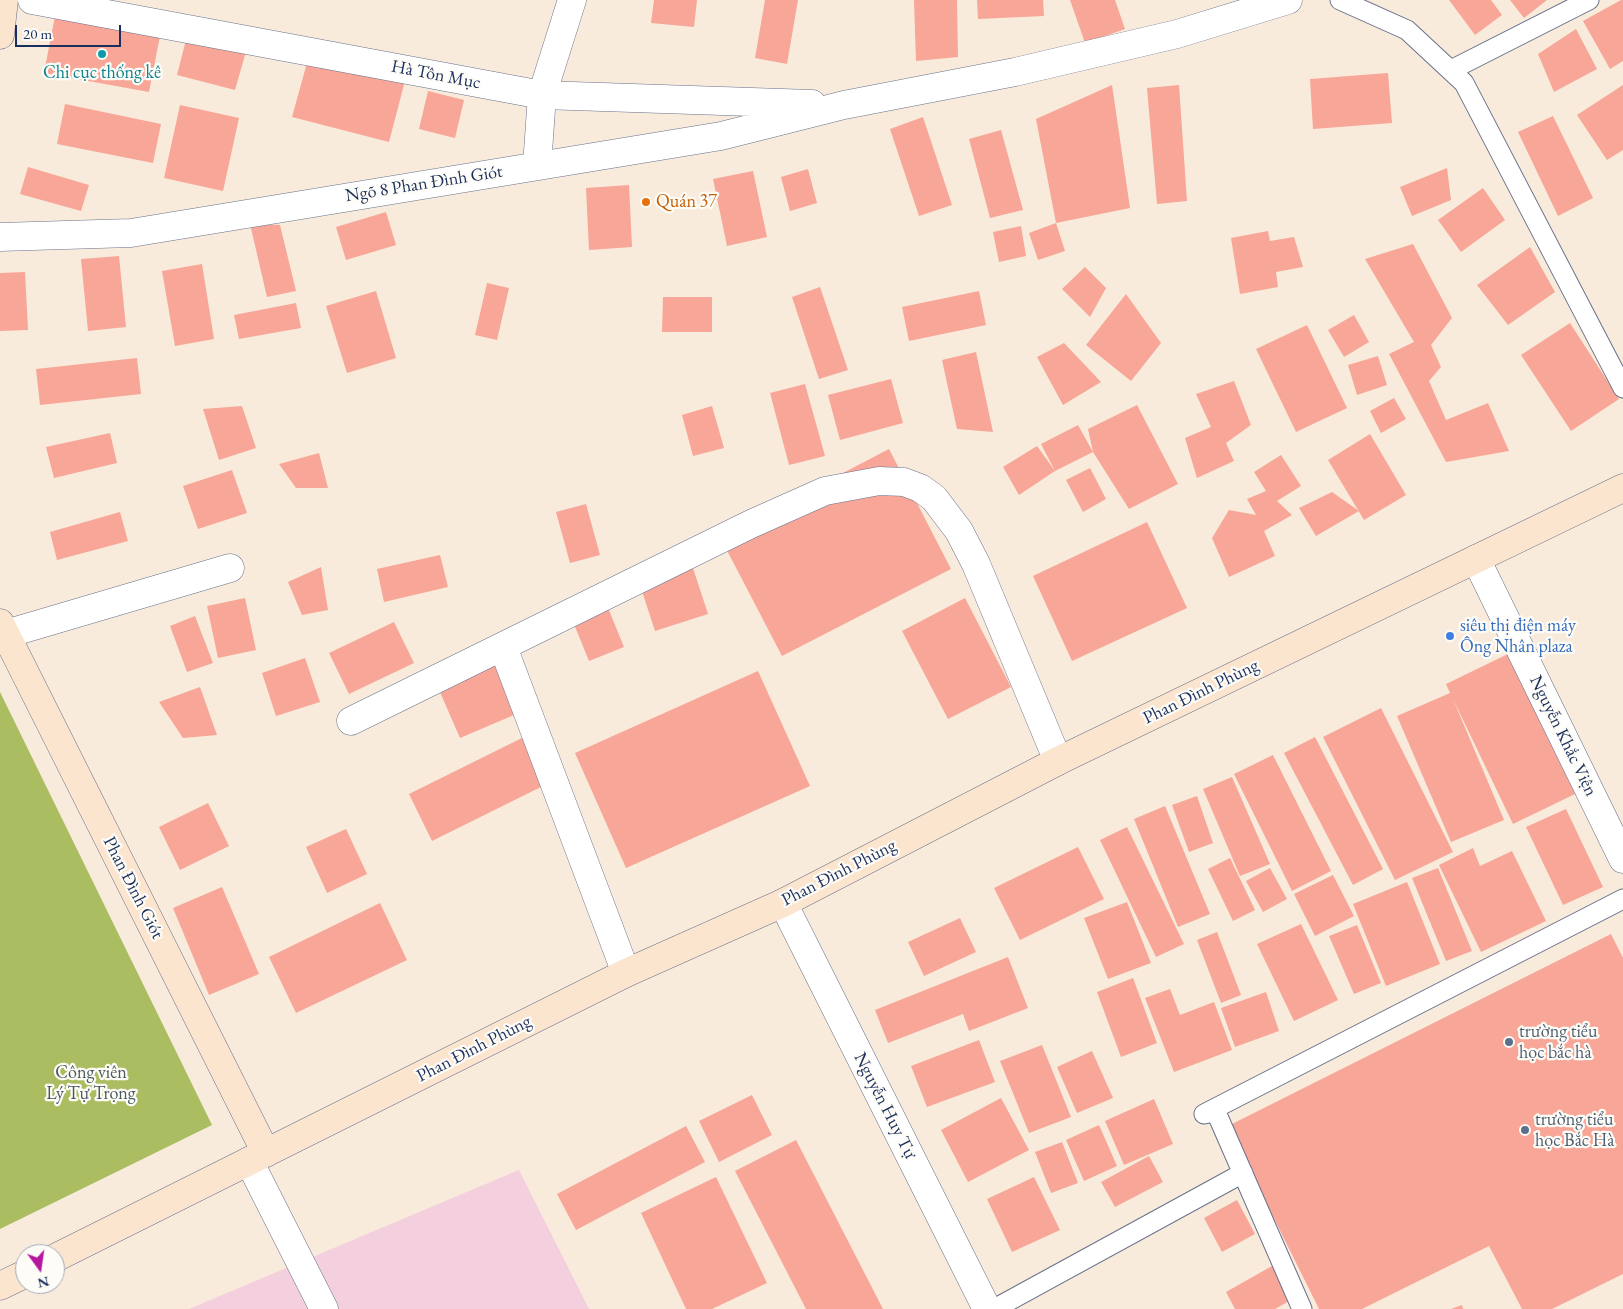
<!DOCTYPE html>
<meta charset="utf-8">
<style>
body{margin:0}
#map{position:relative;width:1623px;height:1309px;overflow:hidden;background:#f8ebdb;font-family:"EB Garamond",serif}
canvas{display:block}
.north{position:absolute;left:15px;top:1244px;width:50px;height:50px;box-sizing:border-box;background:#fdfcf7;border:1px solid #a3aaba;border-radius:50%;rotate:166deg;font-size:14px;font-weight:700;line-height:20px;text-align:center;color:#1b2f5e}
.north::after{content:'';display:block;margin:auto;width:18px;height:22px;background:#b5179e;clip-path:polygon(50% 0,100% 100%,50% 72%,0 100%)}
.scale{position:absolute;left:15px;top:25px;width:106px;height:22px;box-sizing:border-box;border:2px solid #1b2f5e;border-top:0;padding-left:6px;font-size:15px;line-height:18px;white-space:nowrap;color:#1b2f5e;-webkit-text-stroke:4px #fdfcf7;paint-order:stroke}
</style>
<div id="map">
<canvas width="1623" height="1309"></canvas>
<div class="north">N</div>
<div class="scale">20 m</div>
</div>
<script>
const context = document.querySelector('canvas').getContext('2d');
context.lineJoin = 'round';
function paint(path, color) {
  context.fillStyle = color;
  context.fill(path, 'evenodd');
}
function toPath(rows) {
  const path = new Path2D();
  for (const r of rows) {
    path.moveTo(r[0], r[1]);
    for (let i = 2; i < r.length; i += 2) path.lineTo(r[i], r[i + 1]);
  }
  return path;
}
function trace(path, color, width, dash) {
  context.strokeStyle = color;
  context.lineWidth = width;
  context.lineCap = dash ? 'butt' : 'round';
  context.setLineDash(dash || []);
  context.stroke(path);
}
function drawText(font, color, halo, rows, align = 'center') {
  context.font = font + ' "EB Garamond",serif';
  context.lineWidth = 4.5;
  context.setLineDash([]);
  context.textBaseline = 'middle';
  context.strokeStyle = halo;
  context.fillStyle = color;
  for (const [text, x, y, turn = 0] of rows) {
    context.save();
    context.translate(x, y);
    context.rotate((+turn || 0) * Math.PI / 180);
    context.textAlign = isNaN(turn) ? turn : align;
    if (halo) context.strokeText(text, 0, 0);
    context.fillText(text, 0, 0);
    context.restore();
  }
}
paint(toPath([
 [519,1170,589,1309,189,1309]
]), '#f4cfdd');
paint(toPath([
 [0,692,212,1125,0,1229]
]), '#abbd61');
paint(toPath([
 [654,0,697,0,694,27,651,23],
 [765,0,798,0,787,64,755,58],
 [914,0,957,0,958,57,916,61],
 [977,0,1043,0,1044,16,978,19],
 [1070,0,1115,0,1125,29,1085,43],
 [1449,0,1491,0,1502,15,1475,35],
 [1510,0,1547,0,1524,18],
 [1621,0,1623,0,1623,61,1610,69,1583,21],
 [55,16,160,36,149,92,44,73],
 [1576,29,1597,69,1554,92,1538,54],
 [188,32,247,48,235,90,177,75],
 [310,52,406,77,389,142,292,117],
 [1388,73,1392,123,1313,129,1310,79],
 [1112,85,1130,208,1056,223,1036,119],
 [1179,85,1187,201,1157,204,1147,88],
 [1623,85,1623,150,1607,160,1577,115],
 [428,91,464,100,455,138,419,129],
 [65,104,161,124,153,163,57,144],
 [180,105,239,118,223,191,164,178],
 [1553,116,1593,198,1558,216,1518,132],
 [923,117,952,205,919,216,890,129],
 [1001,130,1023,210,990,218,969,139],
 [28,167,89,185,81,211,20,194],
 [1447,168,1451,200,1412,216,1400,187],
 [808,169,817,203,790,211,781,177],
 [753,171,767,237,727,246,713,179],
 [629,185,632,247,589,250,586,188],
 [1483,188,1505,220,1461,252,1438,220],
 [386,212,396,245,346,260,336,227],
 [1056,223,1065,251,1038,260,1029,233],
 [250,224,280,225,296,291,267,297],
 [1021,226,1026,256,999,262,993,232],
 [1268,231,1270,241,1294,237,1303,267,1276,272,1278,287,1240,294,1231,238],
 [1413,244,1452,318,1431,345,1441,367,1429,381,1446,420,1488,403,1509,451,1446,462,1389,354,1414,342,1365,259],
 [1530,247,1555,292,1508,325,1477,285],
 [119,256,126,327,88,331,81,259],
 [202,264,214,339,175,346,162,271],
 [1085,267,1106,288,1090,317,1062,289],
 [25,272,28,330,0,331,0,273],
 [487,283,509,288,497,340,475,335],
 [820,287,848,370,819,379,792,297],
 [376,291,396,358,347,373,326,306],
 [979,291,986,325,909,341,902,307],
 [1126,294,1161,343,1131,381,1086,345],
 [663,297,712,297,712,332,662,332],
 [296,303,301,328,239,339,234,315],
 [1354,315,1369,342,1344,357,1328,330],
 [1570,323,1619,399,1571,431,1521,355],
 [1307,325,1347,408,1296,432,1256,349],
 [1064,343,1101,382,1063,405,1037,357],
 [976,352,993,432,957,429,942,360],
 [1378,356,1387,385,1357,395,1348,365],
 [137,358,141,394,40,405,36,369],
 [891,379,903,423,840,440,828,395],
 [1234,381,1251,425,1226,443,1234,461,1197,478,1185,438,1211,427,1196,394],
 [805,384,825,456,789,465,770,393],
 [1394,398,1406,419,1381,433,1370,411],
 [1137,405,1178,484,1129,509,1093,452,1055,471,1041,444,1078,425,1093,452,1088,429],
 [242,406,256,448,219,460,203,409],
 [712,406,724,448,693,456,682,415],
 [110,433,117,463,54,478,46,447],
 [1370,434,1406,495,1364,520,1328,460],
 [1037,446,1055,471,1019,495,1003,467],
 [889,449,951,569,782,656,720,537],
 [319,453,328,488,296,488,279,464],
 [1281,455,1301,486,1277,501,1292,515,1264,531,1275,556,1229,577,1212,538,1229,510,1256,515,1247,499,1266,491,1254,472],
 [1090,468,1106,499,1083,512,1066,480],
 [232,470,247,513,198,529,183,486],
 [1332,492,1359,511,1316,536,1299,508],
 [586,504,600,555,570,563,556,512],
 [120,512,128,541,57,560,50,532],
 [1147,522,1187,608,1072,661,1033,576],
 [440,555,448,587,384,602,377,569],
 [691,562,708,614,655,631,638,579],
 [321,567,328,610,302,615,288,582],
 [602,593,624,647,589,661,567,607],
 [245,598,256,650,218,658,207,606],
 [965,598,1011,687,948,719,902,631],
 [195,616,213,663,187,672,170,626],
 [394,622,414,663,349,694,329,653],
 [512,651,535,706,460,738,436,683],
 [1508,654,1575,794,1513,824,1453,699,1504,820,1451,842,1397,716,1450,693,1446,684],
 [305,658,320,702,276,716,262,673],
 [758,671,810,786,626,868,575,753],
 [200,687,217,735,183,738,159,702],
 [1381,708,1453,852,1395,880,1323,737],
 [532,733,555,780,432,841,409,794],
 [1315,737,1383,869,1353,885,1284,753],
 [1273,755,1331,871,1292,891,1234,774],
 [1232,777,1270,864,1240,876,1203,789],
 [1197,796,1213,843,1189,852,1172,805],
 [208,803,229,846,180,870,159,827],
 [1165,806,1210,914,1178,927,1134,819],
 [1566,809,1603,887,1563,905,1526,827],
 [1127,827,1184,944,1156,957,1100,840],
 [346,829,367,874,327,893,306,847],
 [1078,847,1104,899,1020,940,994,888],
 [1473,848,1480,866,1512,851,1546,921,1481,952,1439,865],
 [1230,858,1255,910,1233,921,1208,869],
 [1270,868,1287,899,1263,912,1246,881],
 [1438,868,1472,951,1446,961,1412,878],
 [1333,875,1354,916,1315,936,1294,894],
 [1407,882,1440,964,1386,986,1353,904],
 [222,887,259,974,209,995,173,908],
 [1127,902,1151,963,1108,979,1084,918],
 [380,903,407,960,296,1013,269,957],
 [960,918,976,952,924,976,908,942],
 [1301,924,1338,1000,1294,1021,1257,944],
 [1357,925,1381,983,1354,994,1329,936],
 [1217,932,1241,995,1221,1003,1197,940],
 [1611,934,1623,958,1623,1274,1552,1309,1522,1309,1489,1246,1362,1309,1319,1309,1228,1126],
 [1008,957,1028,1008,969,1031,963,1014,888,1043,875,1010],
 [1133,978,1157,1043,1121,1057,1097,992],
 [1170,989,1180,1015,1214,1002,1232,1050,1174,1072,1145,998],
 [1266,992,1279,1031,1235,1047,1221,1008],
 [979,1040,995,1082,927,1107,911,1066],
 [1042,1045,1071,1117,1029,1133,1000,1061],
 [1092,1051,1113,1098,1077,1113,1057,1067],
 [752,1095,772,1135,719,1162,699,1121],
 [1001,1098,1029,1150,968,1182,941,1130],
 [1154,1099,1173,1144,1124,1165,1105,1121],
 [1099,1125,1117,1166,1084,1181,1066,1140],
 [686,1126,705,1162,576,1230,557,1194],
 [796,1140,883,1309,806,1309,735,1171],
 [1062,1142,1078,1183,1051,1193,1035,1152],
 [1149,1156,1163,1182,1115,1207,1101,1182],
 [716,1177,767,1283,712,1309,686,1309,641,1213],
 [1034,1177,1060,1230,1012,1252,987,1199],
 [1237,1200,1255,1234,1222,1252,1204,1218],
 [1272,1266,1291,1300,1275,1309,1235,1309,1226,1292],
 [1462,1305,1463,1309,1451,1309]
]), '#f8a697');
const lane = toPath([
 [1340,0,1407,30,1464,83,1623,388],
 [1451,70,1589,0],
 [1204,1114,1623,899],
 [1204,1114,1216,1112,1302,1309],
 [994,1309,1243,1173]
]);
const street = toPath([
 [32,0,542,95,812,104],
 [537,166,542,95,572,0],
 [0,237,131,233,721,136,844,105,1015,72,1177,34,1288,0],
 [1476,559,1623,859],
 [6,634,230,568],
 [503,647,626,973],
 [351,721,751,524,825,491,879,481,904,482,920,488,934,498,959,531,976,564,1058,761],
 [783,903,987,1309],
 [249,1161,324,1309]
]);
const secondary = toPath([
 [0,35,4,0],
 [0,623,266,1153],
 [55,1258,626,973,783,903,1058,761,1623,488],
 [0,1286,25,1274]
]);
trace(lane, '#68718a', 21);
trace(street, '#68718a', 29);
trace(secondary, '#68718a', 29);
trace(lane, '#fff', 19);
trace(street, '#fff', 28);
trace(secondary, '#fce5cf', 28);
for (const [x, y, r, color] of [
 [102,54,5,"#0f9aa8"],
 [646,202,5,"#e8710a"],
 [1450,636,5,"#3f7fe0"],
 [1509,1042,5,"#5c6f8a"],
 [1525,1130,5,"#5c6f8a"]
]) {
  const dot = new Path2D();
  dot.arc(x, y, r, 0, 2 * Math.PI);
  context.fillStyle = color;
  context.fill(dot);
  trace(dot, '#fdfcf7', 2);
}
drawText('18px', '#0d838f', '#fdfcf7', [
 ["Chi cục thống kê",102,73]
]);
drawText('18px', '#1b2f5e', '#fdfcf7', [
 ["Hà Tôn Mục",436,75,11],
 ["Ngõ 8 Phan Đình Giót",424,184,-9],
 ["Phan Đình Phùng",1201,692,-26],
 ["Nguyễn Khắc Viện",1563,736,64],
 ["Phan Đình Phùng",839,873,-27],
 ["Phan Đình Giót",133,888,63],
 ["Phan Đình Phùng",474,1049,-27],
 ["Nguyễn Huy Tự",885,1106,63]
]);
drawText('18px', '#c56008', '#fdfcf7', [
 ["Quán 37",656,202]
], 'left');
drawText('18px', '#366cbe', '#fdfcf7', [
 ["siêu thị điện máy",1460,626],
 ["Ông Nhân plaza",1460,647]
], 'left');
drawText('18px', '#4e5e75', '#fdfcf7', [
 ["trường tiểu",1519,1032],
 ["học bắc hà",1519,1053],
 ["trường tiểu",1535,1120],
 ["học Bắc Hà",1535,1141]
], 'left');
drawText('18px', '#465a5f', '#fdfcf7', [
 ["Công viên",91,1073],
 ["Lý Tự Trọng",91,1094]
]);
</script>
